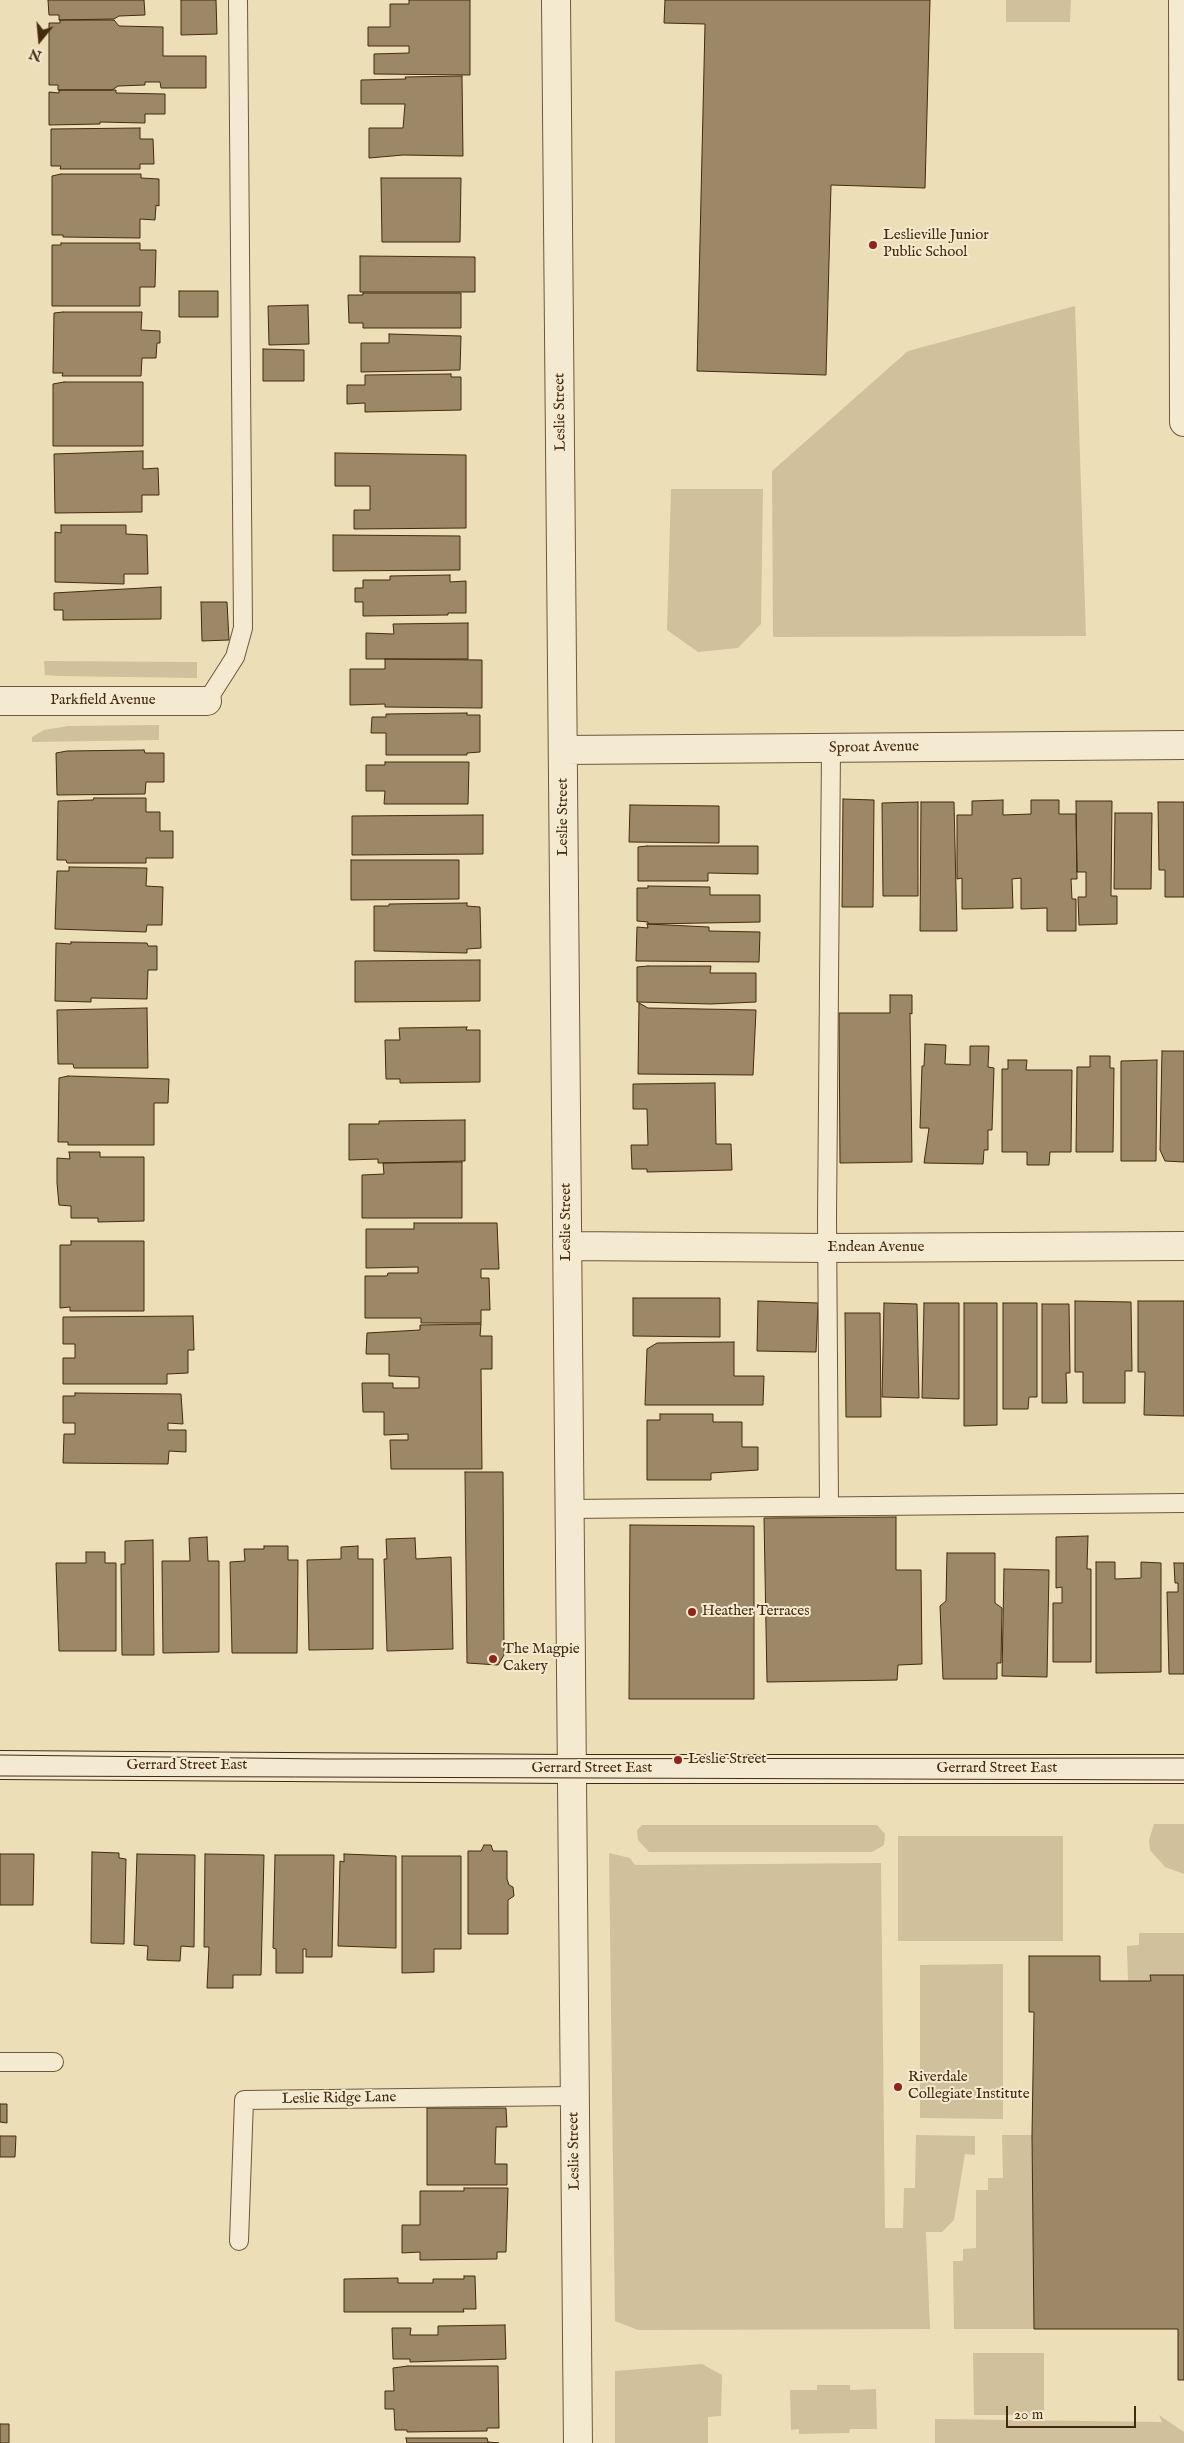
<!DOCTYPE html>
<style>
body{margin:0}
#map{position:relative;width:1184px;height:2443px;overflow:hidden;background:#ecdfb8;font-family:"IM FELL English",serif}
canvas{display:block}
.north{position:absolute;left:15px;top:15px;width:50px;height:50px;-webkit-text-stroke:4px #f3ead1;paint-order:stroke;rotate:197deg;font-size:14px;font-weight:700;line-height:20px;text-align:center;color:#452a0d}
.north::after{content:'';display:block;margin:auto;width:18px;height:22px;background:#452a0d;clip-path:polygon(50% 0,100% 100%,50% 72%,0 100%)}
.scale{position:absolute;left:1006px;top:2406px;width:130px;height:22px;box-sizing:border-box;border:2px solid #452a0d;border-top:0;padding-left:6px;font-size:15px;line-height:18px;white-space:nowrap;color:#452a0d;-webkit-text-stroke:4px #f3ead1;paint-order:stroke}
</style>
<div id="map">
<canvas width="1184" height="2443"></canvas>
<div class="north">N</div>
<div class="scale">20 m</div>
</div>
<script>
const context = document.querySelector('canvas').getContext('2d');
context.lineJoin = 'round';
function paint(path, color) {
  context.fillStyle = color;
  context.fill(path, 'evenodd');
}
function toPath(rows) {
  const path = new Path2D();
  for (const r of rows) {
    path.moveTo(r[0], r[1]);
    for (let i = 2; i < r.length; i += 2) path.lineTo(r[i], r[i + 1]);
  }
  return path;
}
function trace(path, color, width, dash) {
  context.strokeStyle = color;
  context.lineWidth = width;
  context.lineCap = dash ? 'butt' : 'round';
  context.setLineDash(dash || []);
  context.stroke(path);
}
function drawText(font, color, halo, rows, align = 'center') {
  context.font = font + ' "IM FELL English",serif';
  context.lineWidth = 4;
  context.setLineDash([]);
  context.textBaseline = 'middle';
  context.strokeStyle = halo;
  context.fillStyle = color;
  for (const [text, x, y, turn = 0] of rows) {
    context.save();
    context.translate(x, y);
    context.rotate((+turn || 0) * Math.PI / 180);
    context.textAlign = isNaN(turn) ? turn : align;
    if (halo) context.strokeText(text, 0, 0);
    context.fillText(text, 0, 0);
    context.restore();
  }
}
paint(toPath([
 [1006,0,1071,0,1070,22,1006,22],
 [1075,306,1086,636,773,637,772,471,908,351],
 [671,489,763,489,761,624,738,648,698,652,667,630],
 [44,661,197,662,197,678,58,676,45,675],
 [159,725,159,740,32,742,32,737,44,730,68,726],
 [1154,1824,1184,1824,1184,1874,1165,1867,1150,1850,1149,1840],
 [642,1825,877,1825,885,1834,884,1845,872,1852,649,1852,638,1840,637,1830],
 [898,1836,1063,1836,1063,1941,898,1941],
 [609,1853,630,1858,635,1865,881,1863,885,2228,903,2228,904,2188,915,2188,916,2135,975,2136,975,2155,965,2154,954,2220,942,2232,926,2232,930,2329,638,2330,615,2321],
 [1139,1933,1184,1933,1184,1975,1151,1975,1151,1981,1128,1981,1127,1946,1139,1945],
 [1003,1964,1003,2119,920,2118,920,1965],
 [1002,2135,1032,2135,1034,2329,954,2329,953,2261,963,2261,963,2249,976,2248,976,2190,988,2190,988,2178,1003,2178],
 [973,2353,1044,2353,1044,2415,974,2415],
 [702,2364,722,2375,721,2416,708,2417,708,2443,615,2443,615,2371],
 [817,2385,850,2385,850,2390,876,2389,877,2429,850,2429,849,2433,799,2434,799,2429,791,2430,790,2390,817,2390],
 [1159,2415,1184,2432,1184,2443,935,2443,935,2419,1162,2422]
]), '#d0c09b');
const building = toPath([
 [48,0,144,0,145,15,119,16,114,19,59,20,59,15,49,15,48,0],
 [181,0,216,0,217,34,181,35,181,0],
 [409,0,470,0,470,75,374,74,374,54,409,53,409,46,368,46,368,27,390,27,390,4,409,4,409,0],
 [665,0,930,0,925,188,831,185,826,375,697,371,705,24,664,23,665,0],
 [60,20,114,20,119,26,163,27,163,56,206,56,206,88,161,88,160,82,145,82,145,85,118,86,112,90,58,90,58,85,49,85,49,23,60,23,60,20],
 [462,76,463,156,403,155,369,158,369,128,403,128,405,104,361,104,361,80,406,79,405,77,462,76],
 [59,90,116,90,116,93,165,94,165,114,145,114,145,123,100,122,100,124,49,125,49,92,59,93,59,90],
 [140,128,140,139,153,139,154,164,140,164,140,169,60,169,61,166,51,166,51,129,140,128],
 [61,174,141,174,141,178,159,179,159,206,156,205,155,220,140,219,140,238,63,237,63,235,52,235,52,176,61,174],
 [381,178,461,178,460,242,382,242,381,178],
 [61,243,140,243,140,250,156,250,155,287,140,287,140,306,52,306,52,245,61,245,61,243],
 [360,256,475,257,475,292,360,292,360,256],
 [179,291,218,291,218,317,179,317,179,291],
 [363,293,461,293,461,328,363,328,363,323,349,323,348,295,363,295,363,293],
 [308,305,309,344,269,345,268,306,308,305],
 [63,312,142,312,141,330,160,331,160,343,157,343,156,358,142,358,141,376,62,376,63,373,53,373,54,313,63,312],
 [389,334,461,336,460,370,361,372,361,343,389,343,389,334],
 [263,349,304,350,304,381,263,381,263,349],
 [451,374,451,377,461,377,461,410,365,412,365,403,347,404,347,385,365,385,365,375,451,374],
 [64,382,143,382,143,446,53,446,53,384,64,382],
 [143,451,143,469,158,468,159,495,142,495,142,512,55,513,54,454,143,451],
 [335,453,466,455,466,528,354,529,354,510,370,510,370,486,335,486,335,453],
 [61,525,126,525,126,534,147,535,148,574,124,574,124,584,55,582,55,532,61,533,61,525],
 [333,535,460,536,460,570,333,571,333,535],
 [450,575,450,582,466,581,466,613,448,613,448,615,363,616,363,602,355,602,355,588,363,588,363,580,390,580,390,576,450,575],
 [161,587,161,619,63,620,63,610,54,610,54,593,161,587],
 [201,602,227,602,229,640,202,641,201,602],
 [468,623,468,659,366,659,366,633,394,634,393,624,468,623],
 [385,659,482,660,482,708,385,707,385,704,350,705,350,669,385,669,385,659],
 [467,713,467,715,480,715,480,752,467,753,467,755,386,755,386,733,371,733,372,717,386,717,386,714,467,713],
 [144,750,145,753,164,753,164,782,146,782,145,794,57,795,56,753,67,751,144,750],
 [385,762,469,762,468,804,384,804,385,791,366,791,366,765,385,765,385,762],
 [94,798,146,798,146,812,160,812,160,831,173,831,173,858,146,858,146,863,67,863,66,860,57,860,58,801,93,800,94,798],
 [843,799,874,800,873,907,842,907,843,799],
 [1003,800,1003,815,1031,814,1031,800,1059,800,1059,814,1076,814,1077,879,1071,879,1072,899,1076,899,1076,931,1047,931,1047,908,1021,909,1021,878,1012,879,1013,908,962,909,962,878,957,879,957,815,972,815,972,801,1003,800],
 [1076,801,1112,801,1111,896,1117,896,1117,924,1079,925,1078,897,1086,897,1086,872,1077,872,1076,801],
 [918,802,918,896,883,896,882,803,918,802],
 [921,802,954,802,957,931,920,931,921,802],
 [1158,802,1184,802,1184,897,1165,897,1165,870,1159,870,1158,802],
 [630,805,719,806,719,843,629,842,630,805],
 [1115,813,1152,813,1151,889,1114,889,1115,813],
 [483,815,483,854,352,855,352,816,483,815],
 [647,846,758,846,758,874,708,873,708,881,638,881,638,847,647,846],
 [351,860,459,860,459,899,351,900,351,860],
 [69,867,147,868,146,886,163,887,162,925,147,925,146,932,55,929,57,871,69,871,69,867],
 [648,886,710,887,710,895,760,895,760,922,648,924,648,922,637,921,637,888,648,888,648,886],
 [467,903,467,906,480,907,481,948,467,949,467,953,374,951,374,906,389,906,389,904,467,903],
 [647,924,709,927,709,931,760,932,759,962,636,961,637,927,648,928,647,924],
 [71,942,147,943,148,946,157,946,157,970,148,970,147,999,91,998,91,1002,55,1001,56,943,71,944,71,942],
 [480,960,480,1001,355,1002,355,961,480,960],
 [648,966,711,966,710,973,756,973,756,1002,711,1004,637,1002,637,967,648,966],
 [890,995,912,995,912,1014,910,1013,912,1162,840,1163,839,1013,890,1013,890,995],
 [639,1003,648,1008,756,1010,753,1075,638,1074,639,1003],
 [147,1008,148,1068,74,1068,73,1064,58,1064,57,1010,147,1008],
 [467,1027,466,1030,480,1030,480,1082,400,1083,400,1079,386,1079,385,1040,400,1040,399,1028,467,1027],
 [925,1044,946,1045,945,1064,970,1065,970,1046,989,1046,988,1067,994,1068,992,1130,988,1130,988,1150,984,1150,983,1164,924,1163,929,1128,920,1128,922,1066,924,1066,925,1044],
 [1162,1051,1184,1051,1184,1162,1165,1161,1160,1150,1162,1051],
 [1090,1056,1110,1056,1110,1068,1114,1068,1113,1152,1076,1152,1077,1067,1090,1067,1090,1056],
 [1008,1060,1027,1060,1026,1070,1072,1070,1071,1152,1050,1152,1049,1165,1027,1165,1027,1152,1002,1152,1002,1069,1008,1069,1008,1060],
 [1157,1060,1156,1161,1121,1161,1121,1061,1157,1060],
 [68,1076,169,1079,168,1103,154,1103,154,1145,68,1145,68,1142,58,1142,59,1078,68,1076],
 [715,1083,716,1144,731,1144,732,1170,647,1172,647,1169,632,1169,631,1145,648,1145,647,1109,633,1109,633,1084,715,1083],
 [465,1120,465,1161,378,1163,378,1159,349,1160,349,1124,379,1124,379,1121,465,1120],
 [69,1152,100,1152,100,1157,144,1157,144,1221,98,1222,98,1218,71,1218,71,1206,59,1205,57,1183,57,1158,70,1159,69,1152],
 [462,1162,462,1218,362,1218,362,1175,384,1174,383,1163,462,1162],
 [414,1223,497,1223,499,1269,481,1269,481,1278,489,1278,490,1310,481,1310,481,1323,421,1323,421,1318,365,1318,365,1276,387,1276,388,1273,418,1273,418,1267,366,1268,366,1229,414,1229,414,1223],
 [71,1241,144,1241,144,1311,70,1311,70,1307,60,1308,60,1245,71,1245,71,1241],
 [633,1298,720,1298,720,1337,633,1336,633,1298],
 [758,1301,818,1303,816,1352,757,1351,758,1301],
 [1075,1301,1131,1302,1132,1371,1125,1371,1125,1403,1083,1403,1083,1372,1075,1372,1075,1301],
 [1138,1301,1184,1301,1184,1416,1144,1415,1145,1372,1138,1372,1138,1301],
 [884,1303,917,1304,919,1398,882,1397,884,1303],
 [924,1303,959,1303,959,1399,922,1398,924,1303],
 [964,1303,997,1303,997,1425,964,1426,964,1303],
 [1003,1303,1037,1303,1037,1397,1029,1397,1028,1409,1003,1409,1003,1303],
 [1042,1304,1069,1304,1070,1373,1066,1373,1067,1403,1042,1403,1042,1304],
 [845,1313,880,1313,881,1417,846,1417,845,1313],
 [193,1316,194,1350,188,1350,188,1373,167,1374,167,1384,63,1384,63,1358,75,1358,75,1344,63,1344,63,1317,193,1316],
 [481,1324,480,1336,492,1336,492,1369,481,1369,482,1469,391,1469,390,1440,408,1440,408,1434,384,1435,384,1412,363,1412,362,1383,393,1383,393,1388,419,1388,419,1377,389,1376,389,1354,366,1354,367,1333,420,1330,420,1325,481,1324],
 [734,1342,734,1376,764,1376,763,1405,645,1405,647,1349,657,1343,734,1342],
 [75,1393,181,1394,183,1424,168,1423,168,1430,186,1430,186,1452,169,1451,168,1464,63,1463,64,1434,75,1434,75,1423,63,1423,63,1396,75,1396,75,1393],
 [660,1414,713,1414,713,1422,742,1422,742,1447,758,1447,758,1470,711,1473,711,1480,647,1480,647,1420,660,1420,660,1414],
 [465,1472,503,1472,504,1655,498,1665,467,1663,465,1472],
 [896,1517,896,1570,921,1570,922,1664,898,1665,897,1680,767,1682,764,1518,896,1517],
 [630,1525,754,1526,754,1699,629,1699,630,1525],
 [1088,1536,1087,1569,1091,1569,1091,1662,1053,1662,1053,1603,1062,1603,1062,1587,1056,1588,1056,1537,1088,1536],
 [207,1537,208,1561,219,1561,219,1652,163,1653,162,1561,190,1561,189,1538,207,1537],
 [415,1538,416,1559,451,1557,453,1649,387,1651,384,1559,387,1559,386,1539,415,1538],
 [153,1540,154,1655,122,1655,121,1564,125,1564,125,1541,153,1540],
 [264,1546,288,1546,288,1560,298,1560,297,1653,232,1653,230,1562,245,1561,244,1549,264,1549,264,1546],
 [358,1546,358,1559,373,1559,373,1649,309,1650,307,1560,341,1559,341,1547,358,1546],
 [86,1552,105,1552,105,1563,116,1563,116,1651,59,1651,56,1563,86,1563,86,1552],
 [947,1553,995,1553,995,1603,1002,1608,1001,1663,997,1663,997,1679,943,1679,940,1606,946,1601,947,1553],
 [1096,1562,1115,1562,1115,1579,1141,1578,1141,1562,1161,1563,1161,1672,1096,1673,1096,1562],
 [1174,1563,1184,1563,1184,1674,1169,1674,1167,1592,1178,1592,1178,1583,1175,1583,1174,1563],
 [1004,1569,1049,1570,1047,1677,1002,1676,1004,1569],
 [484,1845,491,1845,493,1851,507,1851,507,1879,509,1885,513,1887,514,1896,508,1900,508,1934,468,1934,468,1851,481,1851,484,1845],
 [92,1852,119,1853,119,1858,126,1859,124,1944,91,1943,92,1852],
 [0,1854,34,1854,33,1905,0,1905,0,1854],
 [137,1854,195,1855,194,1947,181,1946,180,1961,147,1960,148,1946,134,1945,137,1854],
 [205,1854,264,1855,261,1975,233,1975,233,1988,207,1988,209,1947,204,1947,205,1854],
 [344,1854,396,1856,396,1948,338,1946,340,1861,344,1862,344,1854],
 [275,1855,334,1855,332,1957,306,1957,306,1949,303,1949,303,1973,276,1973,276,1949,273,1948,275,1855],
 [402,1856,461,1856,461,1949,434,1949,434,1972,402,1973,402,1856],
 [1029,1956,1100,1956,1100,1981,1151,1981,1150,1975,1184,1975,1184,2380,1178,2380,1178,2329,1034,2329,1032,2135,1034,2012,1029,2012,1029,1956],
 [0,2104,7,2104,7,2123,0,2122,0,2104],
 [427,2108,506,2108,507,2127,496,2127,495,2164,507,2164,507,2185,427,2185,427,2108],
 [0,2136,16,2136,15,2157,0,2157,0,2136],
 [464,2188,508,2188,506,2252,497,2252,497,2259,420,2260,420,2252,402,2253,402,2225,420,2225,420,2191,464,2191,464,2188],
 [464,2276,475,2276,476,2309,463,2309,464,2312,344,2312,344,2279,398,2278,398,2283,433,2283,433,2279,464,2279,464,2276],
 [505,2325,506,2359,410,2362,410,2359,393,2359,392,2328,411,2328,410,2335,438,2335,438,2326,505,2325],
 [408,2366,498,2366,499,2428,487,2428,487,2431,407,2432,407,2430,395,2430,394,2409,385,2409,385,2391,394,2391,393,2368,408,2366],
 [0,2424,9,2424,9,2443,0,2443,0,2424],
 [406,2438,487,2438,488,2442,499,2443,407,2443,406,2438]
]);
paint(building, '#9c8866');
trace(building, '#452a0d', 1);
const service = toPath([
 [207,701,235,657,243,628,238,0],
 [829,1506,827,1218,831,749],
 [569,1509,1184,1503],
 [0,2062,54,2062],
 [239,2241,244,2100,574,2096]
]);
const minor = toPath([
 [556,0,578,2443],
 [1183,0,1184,422],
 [0,701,207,701],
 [564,750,1184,745],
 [567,1246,827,1248,1184,1246]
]);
const secondary = toPath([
 [0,1765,571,1769,1184,1769]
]);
trace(service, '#6f5738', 20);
trace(minor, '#6f5738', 30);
trace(secondary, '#452a0d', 30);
trace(service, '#f3ead1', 18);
trace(minor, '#f3ead1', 28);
trace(secondary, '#f3ead1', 28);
trace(toPath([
 [0,1755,327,1759,1184,1758],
 [0,1776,1184,1780]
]), '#452a0d', 1);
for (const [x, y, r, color] of [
 [873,245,5,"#8f2418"],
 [692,1612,5,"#8f2418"],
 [493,1659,5,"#8f2418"],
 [678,1760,5,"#8f2418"],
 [898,2087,5,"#8f2418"]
]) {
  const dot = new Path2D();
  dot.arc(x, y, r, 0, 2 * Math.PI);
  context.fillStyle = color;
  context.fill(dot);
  trace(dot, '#f3ead1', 2);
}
drawText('15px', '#452a0d', '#f3ead1', [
 ["Leslieville Junior",883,236],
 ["Public School",883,253],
 ["Heather Terraces",702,1612],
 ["The Magpie",503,1650],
 ["Cakery",503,1667],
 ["Leslie Street",688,1760],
 ["Riverdale",908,2078],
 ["Collegiate Institute",908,2095]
], 'left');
drawText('15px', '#452a0d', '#f3ead1', [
 ["Leslie Street",561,412,-91],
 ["Parkfield Avenue",103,701],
 ["Sproat Avenue",874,748,-1],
 ["Leslie Street",564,817,-90],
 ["Leslie Street",567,1222,-90],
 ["Endean Avenue",876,1248],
 ["Gerrard Street East",187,1766],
 ["Gerrard Street East",592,1769],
 ["Gerrard Street East",997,1769],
 ["Leslie Ridge Lane",339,2099,-1],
 ["Leslie Street",575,2151,-91]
]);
</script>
